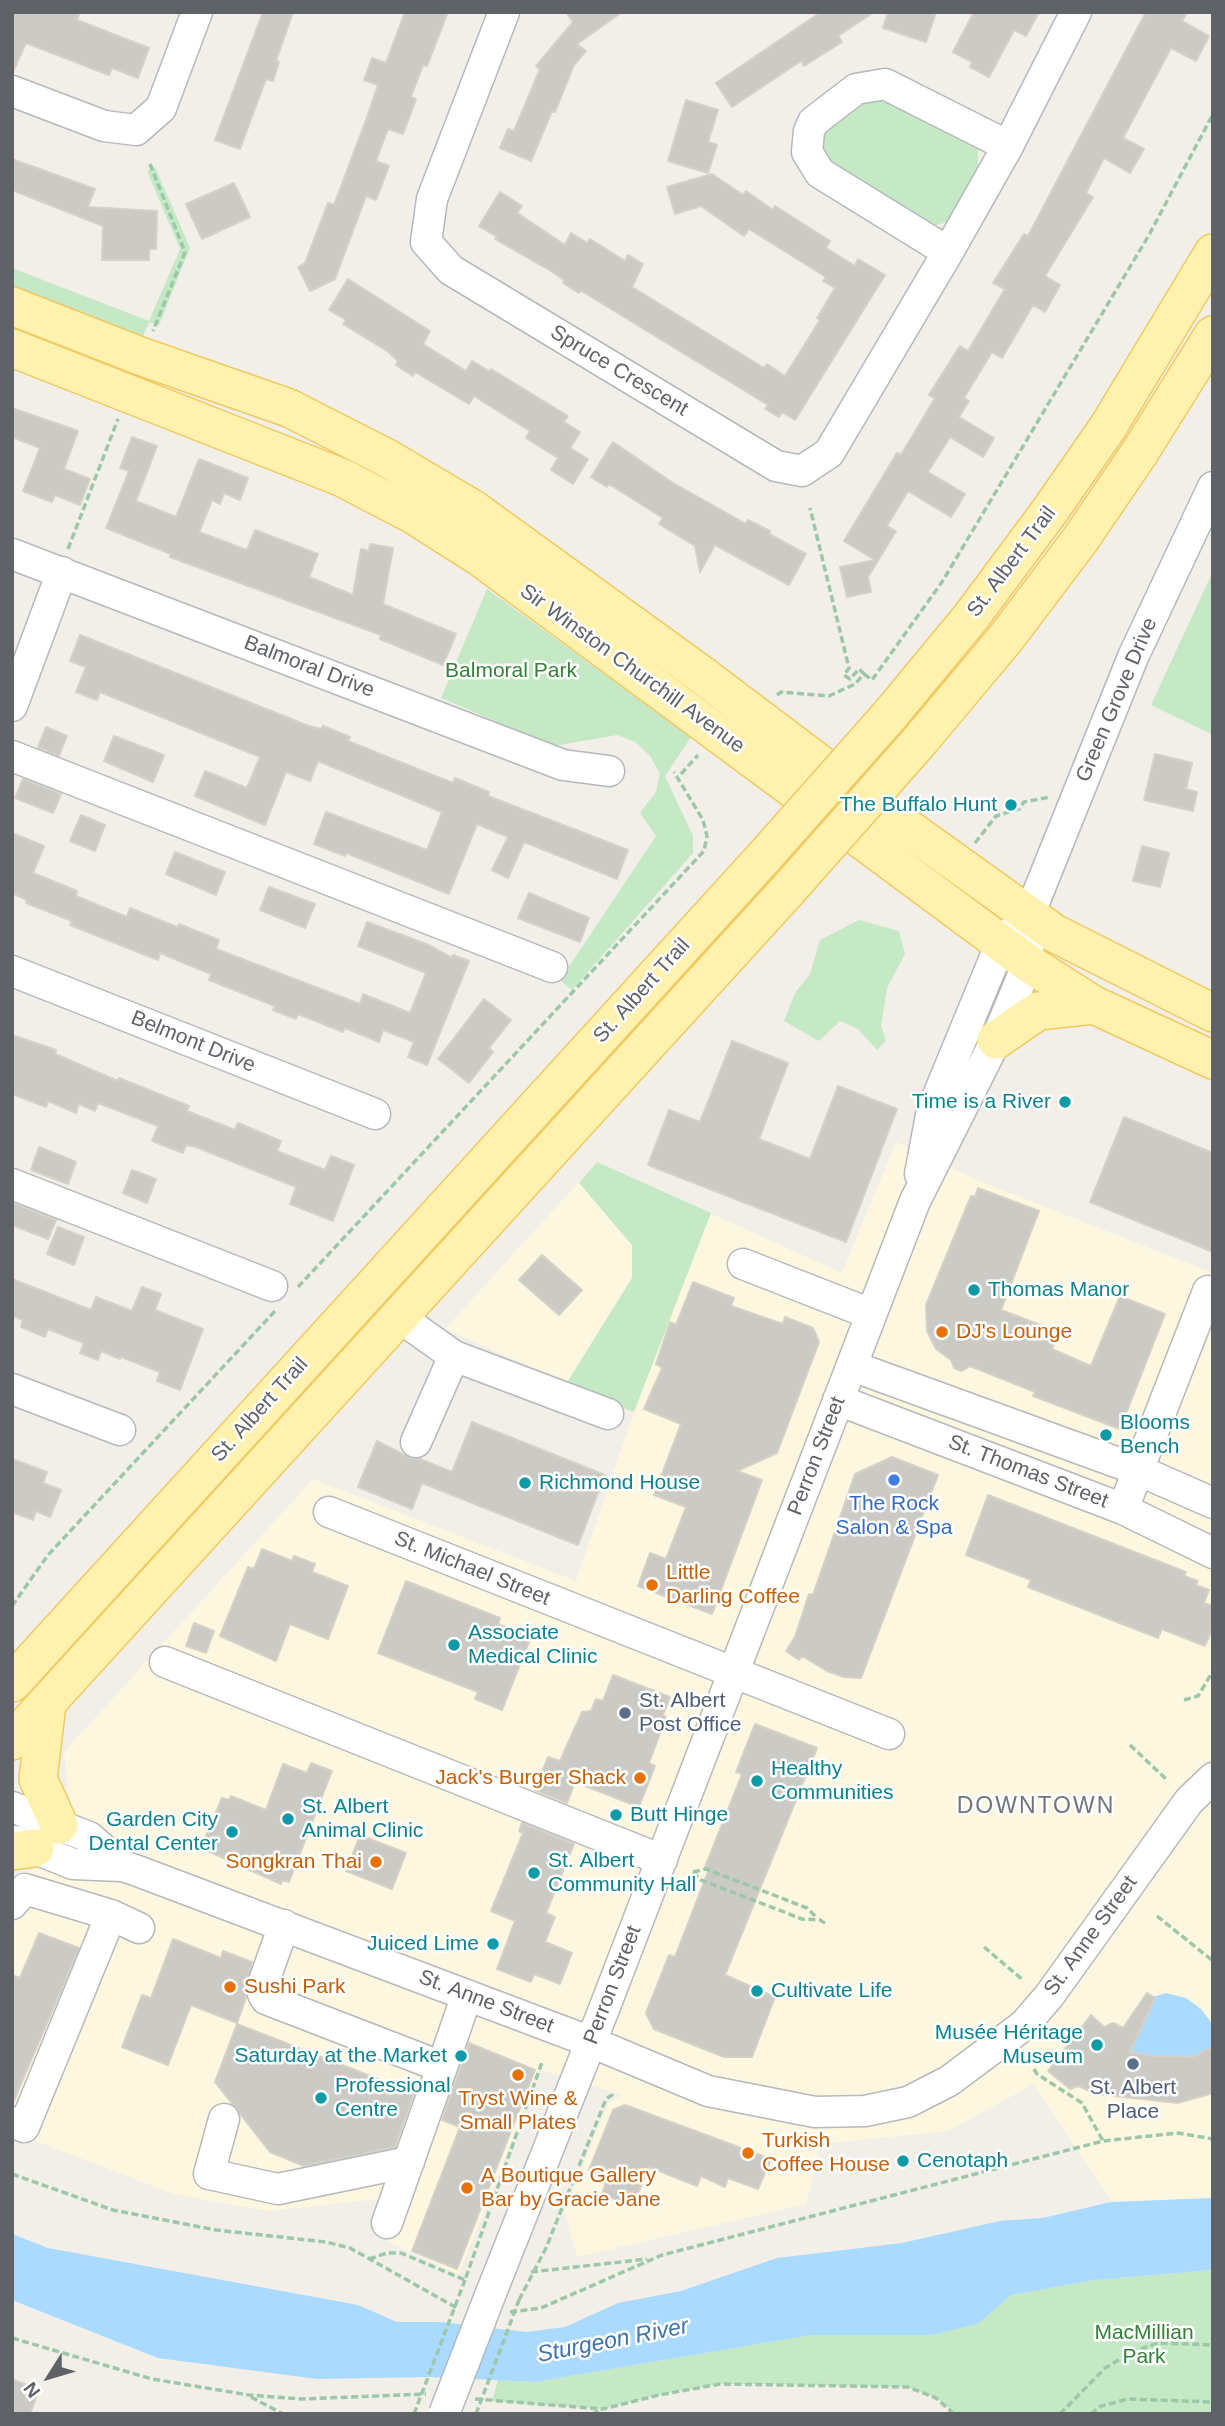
<!DOCTYPE html>
<meta charset="utf-8">
<style>
body{margin:0}
#map{position:relative;width:1225px;height:2426px;overflow:hidden;background:#f1efe8;font-family:Helvetica,sans-serif}
canvas{display:block}
.frame{position:absolute;inset:0;border:14px solid #5f6368;pointer-events:none}
.north{position:absolute;left:14px;top:2342px;width:70px;height:70px;-webkit-text-stroke:5px #fff;paint-order:stroke;rotate:233deg;font-size:19px;font-weight:700;line-height:28px;text-align:center;color:#5f6368}
.north::after{content:'';display:block;margin:auto;width:24px;height:32px;background:#5f6368;clip-path:polygon(50% 0,100% 100%,50% 72%,0 100%)}
</style>
<div id="map">
<canvas width="1225" height="2426"></canvas>
<div class="frame"></div>
<div class="north">N</div>
</div>
<script>
const context = document.querySelector('canvas').getContext('2d');
context.lineJoin = 'round';
function paint(path, color) {
  context.fillStyle = color;
  context.fill(path, 'evenodd');
}
function toPath(rows) {
  const path = new Path2D();
  for (const r of rows) {
    path.moveTo(r[0], r[1]);
    for (let i = 2; i < r.length; i += 2) path.lineTo(r[i], r[i + 1]);
  }
  return path;
}
function trace(path, color, width, dash) {
  context.strokeStyle = color;
  context.lineWidth = width;
  context.lineCap = dash ? 'butt' : 'round';
  context.setLineDash(dash || []);
  context.stroke(path);
}
function drawText(font, color, halo, rows, align = 'center') {
  context.font = font + ' Helvetica,sans-serif';
  context.lineWidth = 5;
  context.setLineDash([]);
  context.textBaseline = 'middle';
  context.strokeStyle = halo;
  context.fillStyle = color;
  for (const [text, x, y, turn = 0] of rows) {
    context.save();
    context.translate(x, y);
    context.rotate((+turn || 0) * Math.PI / 180);
    context.textAlign = isNaN(turn) ? turn : align;
    if (halo) context.strokeText(text, 0, 0);
    context.fillText(text, 0, 0);
    context.restore();
  }
}
paint(toPath([
 [896,1142,977,1180,1213,1273,1213,2198,1112,2202,1034,2084,948,2131,820,2144,806,2204,577,2257,565,2212,608,2103,622,2095,540,2069,459,2274,386,2241,372,2218,379,2199,268,2211,174,2194,12,2132,12,1880,32,1870,68,1786,64,1752,313,1479,576,1581,634,1412,445,1329,597,1162,842,1273]
]), '#fef7e0');
paint(toPath([
 [887,97,967,137,978,150,978,167,951,221,933,226,827,160,823,145,826,129,870,98],
 [155,167,190,248,159,325,149,322,140,343,12,294,12,268,149,321,180,249,147,171],
 [1213,571,1213,735,1151,705],
 [487,589,691,737,665,776,693,836,693,853,572,990,560,980,656,836,640,813,656,792,660,773,650,756,635,742,617,735,554,746,441,698],
 [859,920,899,931,905,954,887,988,881,1026,886,1041,877,1050,858,1029,840,1021,819,1041,784,1021,795,993,810,974,820,940],
 [597,1162,711,1213,634,1412,566,1384,632,1278,632,1245,579,1183],
 [1213,2270,1213,2414,957,2414,936,2398,908,2387,769,2384,720,2384,659,2395,603,2409,492,2401,498,2380,535,2382,811,2335,932,2335,978,2324,1011,2295,1095,2280]
]), '#c5e8c5');
paint(toPath([
 [1166,1993,1186,1998,1201,2009,1213,2025,1213,2047,1192,2057,1152,2056,1130,2052,1142,2027,1149,1998],
 [1213,2198,1213,2270,1095,2280,1011,2295,978,2324,932,2335,811,2335,535,2382,429,2377,317,2379,158,2358,12,2300,12,2234,48,2248,358,2305,397,2322,441,2322,526,2332,565,2327,618,2303,681,2291,777,2258,902,2243,1000,2221,1043,2218,1111,2202]
]), '#aadaff');
const building = toPath([
 [12,12,80,12,77,20,149,48,138,78,112,68,109,75,26,43,12,74,12,12],
 [263,12,293,12,276,61,279,62,273,81,266,79,240,149,215,140,263,12],
 [405,12,448,12,427,66,423,65,411,97,416,99,403,134,388,129,376,161,389,166,376,200,366,196,335,279,310,291,298,267,305,263,328,203,334,205,366,120,378,85,364,80,372,58,386,63,405,12],
 [566,12,622,12,577,44,586,51,574,65,555,112,552,111,531,161,500,148,508,129,514,131,540,69,536,66,573,22,566,12],
 [821,12,874,12,838,36,842,42,804,66,801,61,732,107,716,83,821,12],
 [888,12,936,12,926,42,883,28,888,12],
 [974,12,1039,12,1026,36,1014,30,989,77,970,67,972,62,953,52,974,12],
 [1146,12,1187,12,1182,21,1209,36,1196,61,1171,48,1123,138,1144,149,1130,173,1104,158,1086,193,1093,197,1045,276,1060,285,1045,312,1033,305,1002,358,992,352,964,398,969,401,959,417,994,438,983,457,950,437,928,472,965,494,951,517,908,491,887,526,896,531,868,577,871,592,847,597,840,567,875,560,844,541,897,453,901,455,935,398,929,395,937,382,960,346,968,351,1005,289,993,283,1024,234,1028,236,1146,12],
 [686,100,718,110,708,142,717,145,708,173,668,161,686,100],
 [12,159,95,189,88,207,157,211,156,249,149,249,149,260,102,260,103,226,12,190,12,159],
 [712,174,743,195,746,191,773,210,775,206,830,241,826,248,855,266,858,259,885,275,795,420,782,412,779,417,765,409,768,405,580,290,579,293,563,283,565,281,551,271,495,239,497,237,479,226,500,192,522,206,517,213,565,245,571,233,587,243,590,239,625,261,628,255,643,264,632,287,764,368,767,364,785,376,820,320,817,318,835,288,823,281,826,277,749,229,744,236,701,206,675,214,667,187,712,174],
 [234,183,250,217,202,239,186,204,234,183],
 [348,279,430,331,423,344,466,371,472,361,489,371,491,369,568,416,564,422,580,432,570,448,588,459,573,484,551,470,558,458,526,438,530,431,474,396,469,404,415,372,413,376,396,365,398,361,387,351,343,324,346,320,329,310,348,279],
 [12,408,78,431,64,469,90,479,80,505,55,495,52,502,23,491,40,448,12,437,12,408],
 [132,437,157,446,136,501,176,517,199,459,248,478,240,500,224,493,220,504,212,500,199,532,247,550,255,530,318,554,309,577,353,595,361,549,369,551,370,544,393,548,383,604,456,634,443,665,380,639,381,635,170,557,171,554,106,528,129,471,120,468,132,437],
 [613,442,673,483,746,524,748,520,770,531,769,534,806,554,789,585,715,545,700,572,695,546,659,524,663,518,609,484,607,487,591,477,613,442],
 [80,635,309,726,321,729,323,726,350,737,348,741,395,760,453,783,455,778,489,792,488,796,628,850,617,879,524,842,508,878,492,870,508,837,477,824,449,894,346,853,345,856,314,844,326,812,427,850,442,812,318,761,310,781,286,772,265,825,195,796,205,771,247,788,260,757,100,692,97,700,76,692,86,667,70,661,80,635],
 [46,727,67,736,59,756,38,747,46,727],
 [114,736,164,755,153,782,104,761,114,736],
 [1155,754,1192,763,1186,789,1197,792,1193,811,1144,800,1155,754],
 [23,779,61,794,53,813,15,798,23,779],
 [81,815,105,825,95,851,70,841,81,815],
 [12,833,44,846,33,873,77,891,76,896,127,917,130,908,177,927,179,924,219,940,216,949,360,1004,363,994,410,1013,426,973,358,946,367,922,429,945,452,958,453,955,469,961,427,1065,408,1057,414,1042,383,1030,379,1042,345,1028,343,1032,298,1014,296,1019,273,1010,275,1006,209,980,211,974,160,953,158,960,70,925,72,921,26,903,27,900,12,893,12,833],
 [1142,846,1169,853,1160,887,1133,881,1142,846],
 [175,852,225,872,216,895,166,874,175,852],
 [269,887,315,904,305,928,260,910,269,887],
 [529,893,589,918,580,942,518,918,529,893],
 [484,999,511,1020,489,1048,493,1052,469,1083,438,1059,484,999],
 [12,1035,56,1050,55,1054,118,1081,119,1078,189,1106,187,1111,235,1130,238,1123,281,1141,277,1151,325,1170,331,1156,354,1165,333,1221,290,1204,296,1187,196,1147,186,1145,183,1153,152,1141,158,1126,98,1103,95,1111,79,1104,76,1113,48,1101,46,1107,12,1094,12,1035],
 [732,1041,788,1063,759,1139,810,1159,838,1086,897,1109,846,1242,648,1165,669,1110,700,1122,732,1041],
 [1124,1117,1213,1153,1213,1252,1090,1202,1124,1117],
 [39,1147,76,1162,68,1184,31,1170,39,1147],
 [132,1170,156,1179,147,1203,123,1193,132,1170],
 [978,1188,1039,1211,1001,1310,1059,1332,1052,1349,1091,1366,1120,1296,1165,1314,1120,1429,1033,1396,1035,1392,970,1366,962,1371,954,1368,951,1360,936,1349,927,1331,926,1305,971,1196,975,1197,978,1188],
 [12,1203,56,1220,48,1239,12,1225,12,1203],
 [58,1227,84,1237,74,1265,47,1254,58,1227],
 [542,1255,582,1290,559,1315,519,1280,542,1255],
 [12,1279,91,1310,96,1297,132,1311,142,1287,161,1294,155,1310,203,1329,180,1390,157,1381,160,1372,121,1357,120,1359,101,1351,98,1360,80,1353,84,1343,48,1329,45,1337,21,1327,23,1320,12,1316,12,1279],
 [693,1282,734,1298,731,1306,783,1324,785,1317,813,1328,819,1342,777,1453,737,1471,762,1480,712,1614,638,1586,650,1553,666,1559,686,1507,654,1495,681,1424,644,1409,662,1368,656,1364,670,1322,676,1325,693,1282],
 [472,1422,605,1475,578,1545,422,1483,412,1509,358,1487,377,1441,410,1458,420,1459,452,1472,472,1422],
 [892,1457,938,1475,861,1678,844,1677,827,1671,802,1656,799,1660,786,1651,795,1637,809,1594,813,1595,855,1474,892,1457],
 [12,1459,47,1472,43,1483,61,1490,50,1517,36,1511,33,1520,12,1512,12,1459],
 [988,1495,1186,1572,1184,1576,1198,1581,1196,1585,1209,1590,1204,1603,1213,1606,1213,1627,1205,1646,1162,1629,1158,1638,1028,1587,1031,1580,966,1555,988,1495],
 [262,1549,292,1561,294,1556,315,1564,312,1572,348,1586,328,1639,290,1624,276,1661,220,1636,248,1567,254,1569,262,1549],
 [406,1581,500,1618,498,1624,531,1637,502,1710,475,1699,478,1692,378,1653,406,1581],
 [194,1623,214,1631,206,1653,186,1646,194,1623],
 [613,1675,670,1697,663,1715,666,1717,649,1763,655,1766,639,1807,575,1782,567,1803,535,1790,548,1757,560,1761,582,1712,591,1711,596,1699,603,1701,613,1675],
 [755,1724,817,1748,725,1975,775,1997,752,2057,724,2057,654,2029,646,2013,669,1955,675,1957,709,1869,705,1867,742,1774,736,1772,755,1724],
 [311,1763,332,1771,289,1882,282,1880,281,1884,201,1848,222,1798,229,1800,231,1796,266,1810,283,1764,307,1773,311,1763],
 [522,1823,574,1844,546,1913,555,1917,545,1942,572,1953,560,1984,534,1974,531,1982,497,1969,515,1921,491,1911,523,1833,519,1831,522,1823],
 [360,1835,406,1853,392,1889,346,1871,360,1835],
 [39,1933,79,1948,12,2105,12,1975,20,1978,39,1933],
 [173,1939,221,1958,223,1951,252,1962,246,1984,246,1998,237,2023,191,2005,168,2065,122,2047,142,1995,151,1998,173,1939],
 [1147,1993,1155,1998,1130,2052,1152,2056,1192,2057,1213,2047,1213,2093,1178,2103,1097,2094,1078,2086,1070,2089,1048,2071,1091,2015,1104,2027,1113,2023,1123,2028,1147,1993],
 [237,2024,414,2093,395,2147,304,2166,270,2152,215,2082,237,2024],
 [469,2043,535,2070,457,2269,412,2251,460,2127,442,2120,469,2043],
 [625,2105,771,2159,758,2189,728,2178,725,2187,701,2176,697,2186,649,2167,633,2206,602,2194,607,2178,589,2170,613,2110,625,2105],
 [12,2379,39,2390,30,2414,12,2414,12,2379]
]);
paint(building, '#cccac5');
trace(building, '#d6d1c6', 2);
const minor = toPath([
 [504,12,432,199,426,242,451,270,776,466,802,471,829,453,948,252,1008,146,1076,12],
 [12,91,104,126,136,130,161,108,197,12],
 [948,252,820,173,807,152,809,131,813,122,856,89,885,84,1008,146],
 [12,554,563,765,609,771],
 [12,706,62,572],
 [12,756,552,967],
 [12,971,375,1114],
 [920,1174,932,1110,1001,943,1015,929],
 [12,1184,272,1286],
 [743,1264,871,1314],
 [399,1317,454,1356,608,1414],
 [852,1366,1138,1470,1213,1503],
 [12,1389,120,1430],
 [838,1400,1123,1509,1213,1553],
 [416,1442,454,1356],
 [1123,1509,1208,1291,1213,1293],
 [329,1512,889,1734],
 [165,1662,662,1860],
 [12,1807,89,1837,122,1866],
 [16,1841,73,1864,122,1866,135,1870,591,2042,708,2091,815,2112,865,2111,908,2102,949,2081,1024,2025,1049,1996,1189,1801,1213,1778],
 [12,1904,25,1889,111,1915,139,1928],
 [284,1925,263,1984,263,1994,266,1999,442,2067,467,1995],
 [224,2119,209,2174,278,2189,409,2162],
 [12,2122,24,2127,111,1915],
 [387,2223,442,2067],
 [491,2293,604,2009,915,1201,996,1040,1028,963,1029,915,1133,657,1213,487]
]);
const major = toPath([
 [12,306,140,356,289,408,387,458,473,509,702,675,853,789,1054,933,1213,1013],
 [12,348,343,478,412,514,481,558,1028,963,1094,1005,1213,1060],
 [889,716,971,617,1049,512,1108,427,1213,253],
 [918,743,1006,638,1080,540,1140,452,1213,335],
 [996,1040,1038,1011,1094,1005],
 [12,1683,765,856],
 [47,1704,38,1779,59,1825],
 [12,1741,788,890],
 [12,1851,35,1848]
]);
trace(minor, '#b5b8bc', 33);
trace(major, '#f2c960', 40);
trace(toPath([
 [150,164,185,252,153,331],
 [68,549,118,419],
 [864,674,872,680,942,582,1149,235,1213,114],
 [777,695,781,692,829,696,855,684,864,674,859,669,850,679,844,675,849,668,810,508],
 [681,774,698,755],
 [975,843,996,816,1019,809,1024,802,1050,797],
 [298,1287,704,851,707,836,703,820,674,772],
 [12,1606,48,1555,276,1310],
 [1184,1700,1198,1696,1213,1671],
 [1130,1745,1166,1779],
 [693,1872,701,1880,802,1919,820,1920,828,1925],
 [693,1872,706,1869,807,1908,817,1918],
 [1157,1916,1213,1961],
 [984,1947,1023,1980],
 [1034,2069,1037,2074,1082,2103,1103,2141],
 [12,2174,113,2210,216,2230,326,2242,350,2248,457,2308],
 [369,2259,387,2253,401,2253,465,2280,542,2062],
 [531,2272,647,2259],
 [519,2300,546,2248,606,2099,612,2095,611,2091],
 [510,2312,541,2308,662,2255,1103,2141,1178,2133,1213,2139],
 [12,2338,152,2379,249,2395,301,2399,426,2394],
 [251,2397,283,2414],
 [475,2399,603,2409,659,2395,720,2384,908,2387,936,2398,954,2414],
 [592,2414,601,2410],
 [1060,2414,1105,2368,1134,2351,1159,2343,1213,2345],
 [1091,2414,1101,2406,1128,2399,1213,2402]
]), '#9cc7a9', 3.5, [7, 3.5]);
trace(minor, '#fff', 30);
trace(major, '#fff2af', 37);
const minorBridge = toPath([
 [444,2414,491,2293]
]);
const majorBridge = toPath([
 [765,856,889,716],
 [788,890,918,743]
]);
trace(minorBridge, '#b5b8bc', 33, []);
trace(majorBridge, '#f2c960', 40, []);
trace(toPath([
 [414,2414,465,2280],
 [476,2414,519,2300]
]), '#9cc7a9', 3.5, [7, 3.5]);
trace(minorBridge, '#fff', 30);
trace(majorBridge, '#fff2af', 37);
for (const [x, y, r, color] of [
 [1011,805,7,"#0f9aa8"],
 [1065,1102,7,"#0f9aa8"],
 [974,1290,7,"#0f9aa8"],
 [942,1332,7,"#e8710a"],
 [1106,1435,7,"#0f9aa8"],
 [894,1480,7,"#3f7fe0"],
 [525,1483,7,"#0f9aa8"],
 [652,1585,7,"#e8710a"],
 [454,1645,7,"#0f9aa8"],
 [625,1713,7,"#5c6f8a"],
 [640,1778,7,"#e8710a"],
 [757,1781,7,"#0f9aa8"],
 [616,1815,7,"#0f9aa8"],
 [288,1819,7,"#0f9aa8"],
 [232,1832,7,"#0f9aa8"],
 [376,1862,7,"#e8710a"],
 [534,1873,7,"#0f9aa8"],
 [493,1944,7,"#0f9aa8"],
 [230,1987,7,"#e8710a"],
 [757,1991,7,"#0f9aa8"],
 [1097,2045,7,"#0f9aa8"],
 [461,2056,7,"#0f9aa8"],
 [1133,2064,7,"#5c6f8a"],
 [518,2075,7,"#e8710a"],
 [321,2098,7,"#0f9aa8"],
 [748,2153,7,"#e8710a"],
 [903,2161,7,"#0f9aa8"],
 [467,2188,7,"#e8710a"]
]) {
  const dot = new Path2D();
  dot.arc(x, y, r, 0, 2 * Math.PI);
  context.fillStyle = color;
  context.fill(dot);
  trace(dot, '#fff', 2.5);
}
drawText('21px', '#5f6368', '#fff', [
 ["Spruce Crescent",619,371,31],
 ["St. Albert Trail",1012,562,-53],
 ["Balmoral Drive",309,667,21],
 ["Sir Winston Churchill Avenue",632,669,36],
 ["Green Grove Drive",1117,700,-67],
 ["St. Albert Trail",642,991,-48],
 ["Belmont Drive",193,1042,22],
 ["St. Albert Trail",260,1410,-48],
 ["Perron Street",817,1456,-69],
 ["St. Thomas Street",1028,1472,21],
 ["St. Michael Street",472,1569,22],
 ["St. Anne Street",1091,1936,-54],
 ["Perron Street",613,1985,-69],
 ["St. Anne Street",486,2002,21]
]);
drawText('21px', '#348238', '#fff', [
 ["Balmoral Park",511,671],
 ["MacMillian",1144,2333],
 ["Park",1144,2357]
]);
drawText('21px', '#0d838f', '#fff', [
 ["The Buffalo Hunt",997,805,"right"],
 ["Time is a River",1051,1102,"right"],
 ["Thomas Manor",988,1290],
 ["Blooms",1120,1423],
 ["Bench",1120,1447],
 ["Richmond House",539,1483],
 ["Associate",468,1633],
 ["Medical Clinic",468,1657],
 ["Healthy",771,1769],
 ["Communities",771,1793],
 ["St. Albert",302,1807],
 ["Animal Clinic",302,1831],
 ["Butt Hinge",630,1815],
 ["Garden City",218,1820,"right"],
 ["Dental Center",218,1844,"right"],
 ["St. Albert",548,1861],
 ["Community Hall",548,1885],
 ["Juiced Lime",479,1944,"right"],
 ["Cultivate Life",771,1991],
 ["Musée Héritage",1083,2033,"right"],
 ["Museum",1083,2057,"right"],
 ["Saturday at the Market",447,2056,"right"],
 ["Professional",335,2086],
 ["Centre",335,2110],
 ["Cenotaph",917,2161]
], 'left');
drawText('21px', '#c56008', '#fff', [
 ["DJ's Lounge",956,1332],
 ["Little",666,1573],
 ["Darling Coffee",666,1597],
 ["Jack's Burger Shack",626,1778,"right"],
 ["Songkran Thai",362,1862,"right"],
 ["Sushi Park",244,1987],
 ["Tryst Wine &",518,2099,"center"],
 ["Small Plates",518,2123,"center"],
 ["Turkish",762,2141],
 ["Coffee House",762,2165],
 ["A Boutique Gallery",481,2176],
 ["Bar by Gracie Jane",481,2200]
], 'left');
drawText('21px', '#366cbe', '#fff', [
 ["The Rock",894,1504],
 ["Salon & Spa",894,1528]
]);
drawText('21px', '#4e5e75', '#fff', [
 ["St. Albert",639,1701],
 ["Post Office",639,1725],
 ["St. Albert",1133,2088,"center"],
 ["Place",1133,2112,"center"]
], 'left');
context.letterSpacing = '2px';
drawText('23px', '#70757a', '#fff', [
 ["DOWNTOWN",1036,1807]
]);
context.letterSpacing = '0px';
drawText('italic 23px', '#4174aa', '#fff', [
 ["Sturgeon River",613,2341,-11]
]);
</script>
